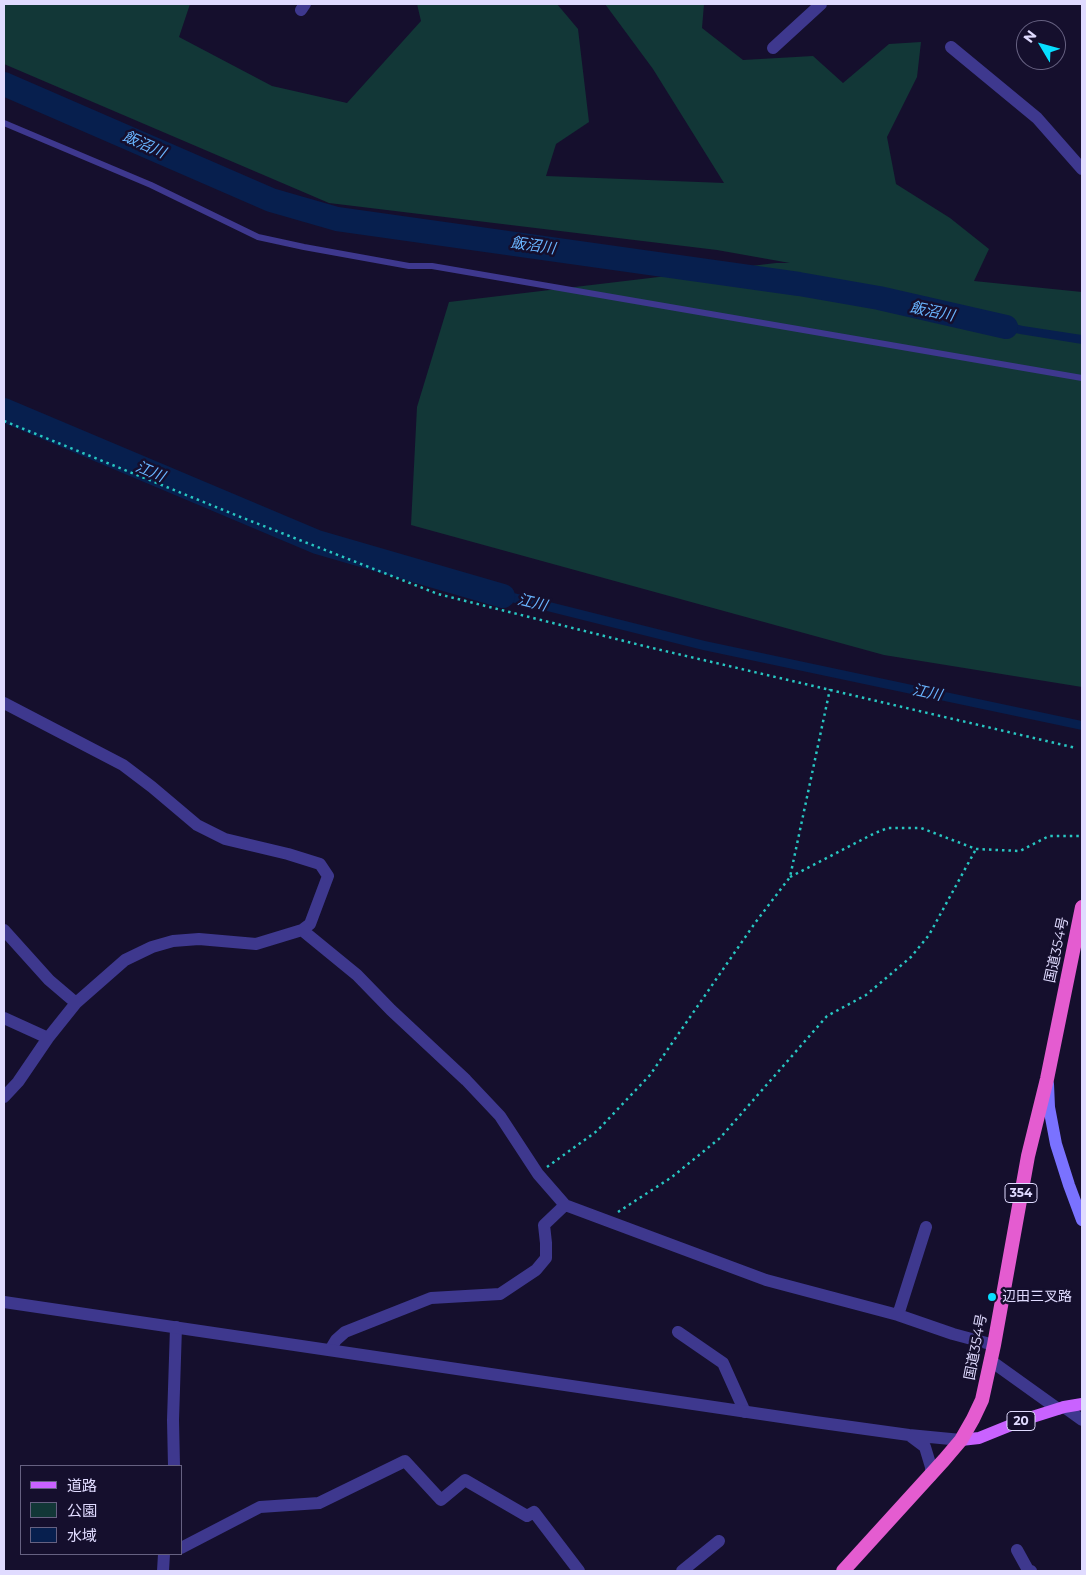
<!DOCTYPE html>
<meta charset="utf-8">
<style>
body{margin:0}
#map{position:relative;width:1086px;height:1575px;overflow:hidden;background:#150f2d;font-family:Montserrat,"Noto Sans JP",sans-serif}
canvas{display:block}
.frame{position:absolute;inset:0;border:5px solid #e0dbff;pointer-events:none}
.legend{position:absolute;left:20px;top:1465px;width:162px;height:90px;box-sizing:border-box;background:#150f2d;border:1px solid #666181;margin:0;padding:6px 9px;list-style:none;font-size:15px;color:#e0dbff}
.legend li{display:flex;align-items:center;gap:10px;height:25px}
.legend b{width:25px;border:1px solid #666181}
.north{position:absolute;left:1016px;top:20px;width:50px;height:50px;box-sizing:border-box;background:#150f2d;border:1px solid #666181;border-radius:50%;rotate:307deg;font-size:14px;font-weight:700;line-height:20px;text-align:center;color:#e0dbff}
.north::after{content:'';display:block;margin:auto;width:18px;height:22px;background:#07deff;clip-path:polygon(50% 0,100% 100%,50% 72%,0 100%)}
</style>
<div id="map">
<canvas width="1086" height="1575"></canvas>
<div class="frame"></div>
<ul class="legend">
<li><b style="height:6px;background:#c962ff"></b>道路</li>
<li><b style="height:14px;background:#123737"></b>公園</li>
<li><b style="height:14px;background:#071f4e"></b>水域</li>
</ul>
<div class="north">N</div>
</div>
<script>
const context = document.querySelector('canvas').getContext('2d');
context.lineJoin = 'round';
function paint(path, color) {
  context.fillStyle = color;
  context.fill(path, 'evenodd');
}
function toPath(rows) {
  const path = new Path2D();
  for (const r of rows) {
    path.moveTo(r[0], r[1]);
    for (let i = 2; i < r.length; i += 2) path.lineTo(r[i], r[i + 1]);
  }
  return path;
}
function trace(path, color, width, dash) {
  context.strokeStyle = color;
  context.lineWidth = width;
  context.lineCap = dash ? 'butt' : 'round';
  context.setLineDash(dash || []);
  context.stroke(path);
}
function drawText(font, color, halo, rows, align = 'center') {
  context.font = font + ' Montserrat,"Noto Sans JP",sans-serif';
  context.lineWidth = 5;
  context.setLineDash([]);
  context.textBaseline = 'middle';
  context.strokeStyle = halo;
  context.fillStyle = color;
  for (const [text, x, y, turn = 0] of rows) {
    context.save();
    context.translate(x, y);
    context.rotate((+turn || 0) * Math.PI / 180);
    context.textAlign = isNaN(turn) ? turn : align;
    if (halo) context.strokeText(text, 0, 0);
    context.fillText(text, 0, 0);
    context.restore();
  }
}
paint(toPath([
 [4,4,190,4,179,37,272,86,347,103,421,21,417,4,557,4,578,29,589,122,556,144,546,176,724,183,653,69,605,4,704,4,702,28,743,60,813,56,843,83,889,44,921,42,917,77,887,137,896,184,950,218,989,249,974,281,1082,292,1082,687,884,655,411,525,417,407,449,302,776,263,790,263,717,250,329,203,4,64]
]), '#123737');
paint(toPath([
 [977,315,1023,326,1082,335,1082,344,1020,334,975,324],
 [474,583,705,641,1082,721,1082,730,703,650,471,592]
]), '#071f4e');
trace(toPath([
 [4,84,271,200,337,219,799,284,879,298,1006,327],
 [4,410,317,542,503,596]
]), '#071f4e', 24);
trace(toPath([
 [4,421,238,516,438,594,644,646,1076,748],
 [790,877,875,833,888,828,921,828,976,849,1020,851,1049,836,1082,836],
 [547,1167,597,1131,650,1075,755,923,790,877,830,689],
 [618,1212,672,1177,720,1138,827,1016,866,995,911,957,929,935,976,849]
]), '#28c6c2', 2.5, [2.5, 4]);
trace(toPath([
 [4,123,151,185,258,237,304,247,409,266,432,266,1082,378]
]), '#3e388e', 6);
trace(toPath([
 [301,10,305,4],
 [951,47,1037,118,1082,169],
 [773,48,821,4],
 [4,703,123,765,152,787,197,825,225,839,288,854,320,864,328,876,310,924,302,930,256,944,199,939,173,941,152,947,125,960,76,1003,48,1038,18,1082,4,1097],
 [4,930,49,980,76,1003],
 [302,930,357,975,391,1010,466,1080,500,1116,538,1174,565,1205,766,1280,898,1315,953,1334,994,1345],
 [4,1018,48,1038],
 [898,1315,926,1227],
 [678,1332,723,1363,745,1412],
 [330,1350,336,1340,345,1332,431,1298,500,1294,536,1270,546,1258,546,1243,544,1225,565,1205],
 [991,1361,1058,1409],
 [1064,1407,1082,1420],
 [174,1466,173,1420,176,1327],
 [181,1548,260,1507,319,1503,405,1461,441,1500,465,1480,527,1516,534,1512,579,1571],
 [1017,1550,1028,1570,1031,1571],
 [163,1571,164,1554],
 [682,1571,719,1541]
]), '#3e388e', 12);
trace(toPath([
 [4,1302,815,1422,909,1435,961,1440],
 [909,1435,925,1447,931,1467,931,1476]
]), '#3e388e', 12);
trace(toPath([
 [1048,1084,1049,1107,1056,1144,1069,1185,1082,1220]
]), '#7a72ff', 12);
trace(toPath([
 [961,1440,979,1438,1026,1419,1064,1407,1082,1404]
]), '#c962ff', 12);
trace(toPath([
 [843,1571,944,1460,961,1440,973,1419,982,1400,994,1345,1028,1156,1047,1079,1082,907]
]), '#e45cd0', 14);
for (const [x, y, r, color] of [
 [992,1297,5,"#07deff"]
]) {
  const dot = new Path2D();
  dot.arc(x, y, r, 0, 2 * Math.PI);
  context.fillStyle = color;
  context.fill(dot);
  trace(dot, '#150f2d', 2);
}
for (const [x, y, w] of [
 [1021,1193,32],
 [1021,1421,28]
]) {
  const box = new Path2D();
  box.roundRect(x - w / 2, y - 9.5, w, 19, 4);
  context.fillStyle = '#150f2d';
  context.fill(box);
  trace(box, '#e0dbff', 1);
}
drawText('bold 12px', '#e0dbff', null, [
 ["354",1021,1193],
 ["20",1021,1421]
]);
drawText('14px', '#e0dbff', '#150f2d', [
 ["国道354号",1057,950,-78],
 ["国道354号",976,1347,-79]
]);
drawText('14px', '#e0dbff', '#150f2d', [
 ["辺田三叉路",1002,1297]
], 'left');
drawText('italic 15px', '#69b5ff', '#150f2d', [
 ["飯沼川",144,145,24],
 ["飯沼川",533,246,8],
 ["飯沼川",932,312,12],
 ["江川",150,472,23],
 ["江川",532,603,14],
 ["江川",927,693,12]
]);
</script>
